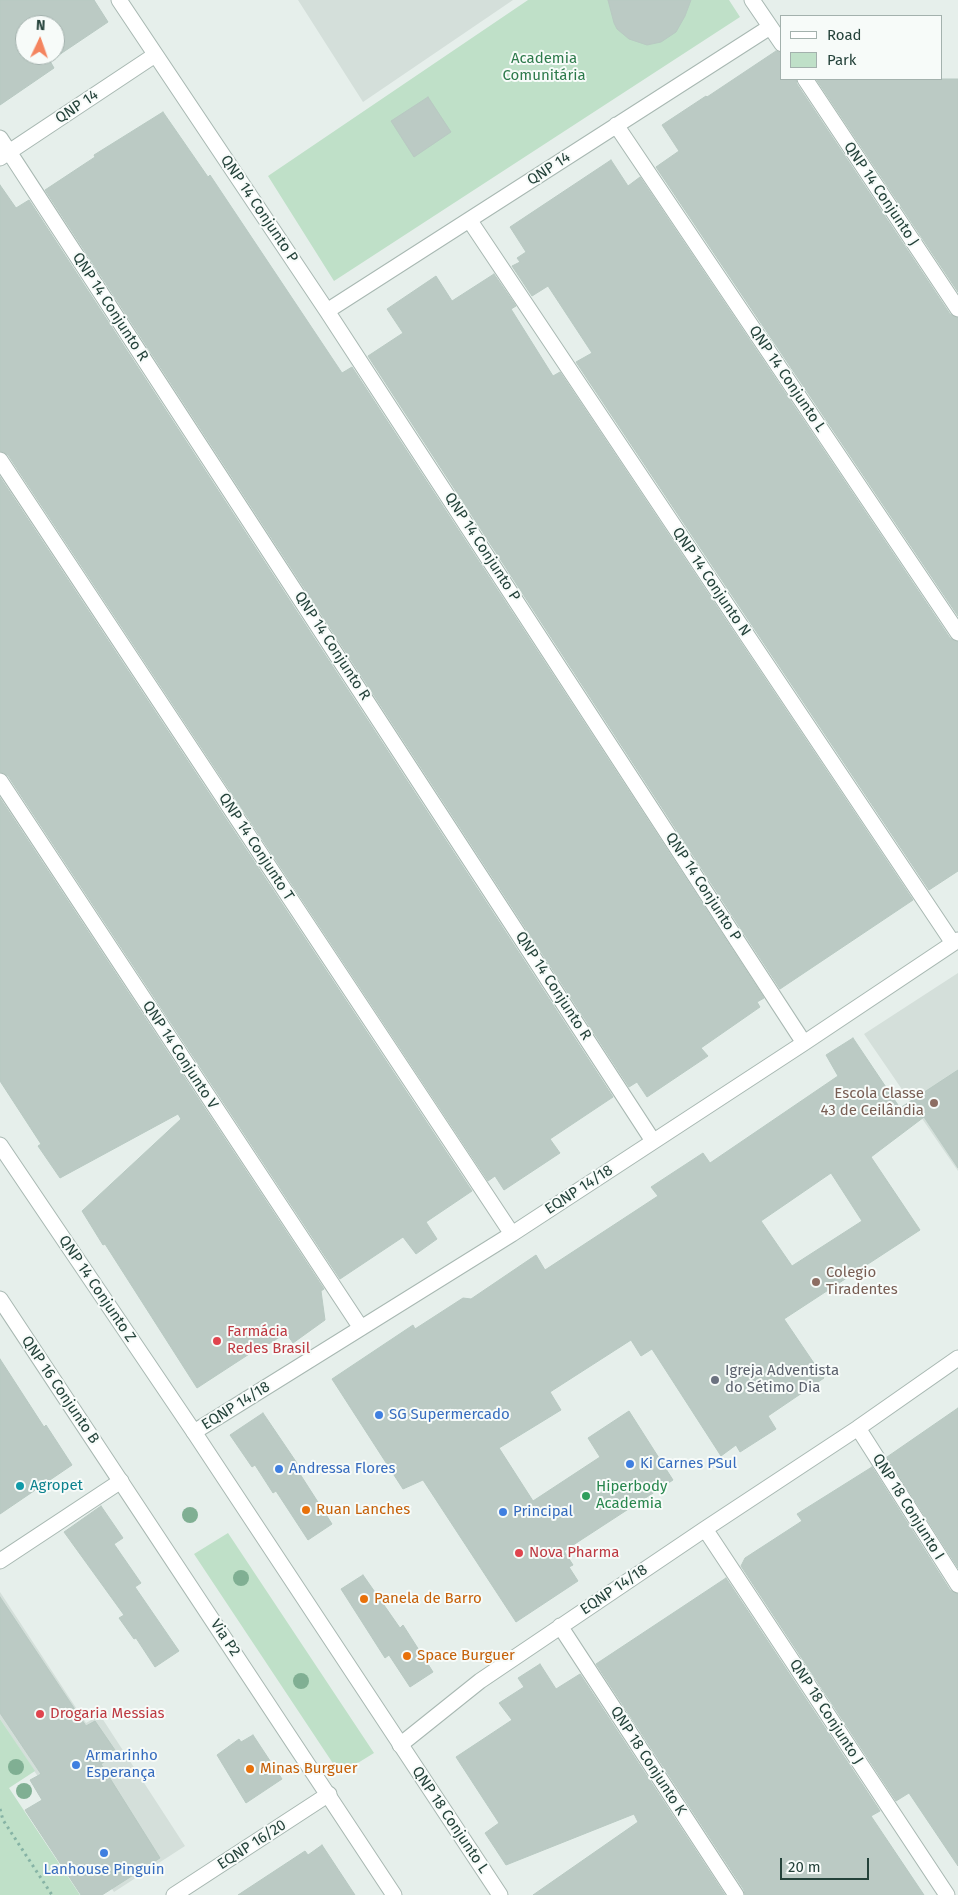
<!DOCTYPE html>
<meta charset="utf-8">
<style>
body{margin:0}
#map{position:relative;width:958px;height:1895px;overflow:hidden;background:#e6efeb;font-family:"Fira Sans",sans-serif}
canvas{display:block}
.legend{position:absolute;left:780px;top:15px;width:162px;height:65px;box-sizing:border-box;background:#f7fbf9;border:1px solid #a3b1ad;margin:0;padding:6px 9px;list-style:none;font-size:15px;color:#24423a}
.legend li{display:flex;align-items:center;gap:10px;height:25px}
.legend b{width:25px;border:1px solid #a3b1ad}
.north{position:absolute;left:15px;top:15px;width:50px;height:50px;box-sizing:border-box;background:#f7fbf9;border:1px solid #a3b1ad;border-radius:50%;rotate:3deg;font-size:14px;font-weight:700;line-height:20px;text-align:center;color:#24423a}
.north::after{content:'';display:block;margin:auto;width:18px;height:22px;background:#f4845f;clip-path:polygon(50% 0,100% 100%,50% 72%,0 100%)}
.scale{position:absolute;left:780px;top:1858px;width:89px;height:22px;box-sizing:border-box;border:2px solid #24423a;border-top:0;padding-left:6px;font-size:15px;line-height:18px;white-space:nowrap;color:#24423a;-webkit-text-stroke:4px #f7fbf9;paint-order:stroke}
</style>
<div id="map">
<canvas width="958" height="1895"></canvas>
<ul class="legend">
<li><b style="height:6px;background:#fff"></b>Road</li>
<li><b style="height:14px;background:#bfe0c8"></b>Park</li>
</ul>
<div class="north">N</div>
<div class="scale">20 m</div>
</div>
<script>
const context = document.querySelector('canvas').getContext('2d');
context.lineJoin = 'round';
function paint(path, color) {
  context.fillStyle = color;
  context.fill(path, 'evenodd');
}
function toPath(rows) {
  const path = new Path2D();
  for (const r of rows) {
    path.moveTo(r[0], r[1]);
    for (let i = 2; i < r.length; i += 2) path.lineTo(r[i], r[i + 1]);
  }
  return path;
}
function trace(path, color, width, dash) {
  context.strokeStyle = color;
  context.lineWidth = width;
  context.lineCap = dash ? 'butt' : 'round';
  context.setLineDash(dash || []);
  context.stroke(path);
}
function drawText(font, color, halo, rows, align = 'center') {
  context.font = font + ' "Fira Sans",sans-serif';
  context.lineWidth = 4;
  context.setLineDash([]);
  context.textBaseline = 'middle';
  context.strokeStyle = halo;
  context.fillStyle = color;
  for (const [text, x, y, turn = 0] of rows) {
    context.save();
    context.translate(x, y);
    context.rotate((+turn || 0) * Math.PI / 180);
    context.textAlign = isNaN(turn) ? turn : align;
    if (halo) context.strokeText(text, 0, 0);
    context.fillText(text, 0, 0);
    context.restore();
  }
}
paint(toPath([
 [298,0,513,0,363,102],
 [958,973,958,1171,864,1034],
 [0,1592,86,1723,100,1715,185,1846,114,1892,0,1719]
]), '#d4dfda');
paint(toPath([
 [528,0,729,0,740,17,334,281,268,176],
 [228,1533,374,1753,340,1774,194,1554],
 [0,1719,35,1771,9,1788,80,1895,0,1895]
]), '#bfe0c8');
const building = toPath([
 [0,0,94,0,108,22,50,61,54,68,0,105,0,0],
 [25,25,55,25,55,55,25,55,25,25],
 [608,0,691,0,685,16,676,32,661,42,647,45,629,39,617,29,614,23,608,0],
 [776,51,782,53,782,79,796,79,797,84,950,314,958,318,958,616,656,167,679,151,662,125,706,96,707,97,776,51],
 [816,79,958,79,958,292,816,79],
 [428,97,451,132,414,157,391,121,428,97],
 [163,112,208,177,210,175,342,373,352,367,764,998,757,1002,760,1007,701,1048,708,1056,647,1097,637,1082,629,1087,45,190,95,157,94,155,163,112],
 [611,160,628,186,640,177,950,638,958,642,958,871,929,890,576,362,592,353,548,286,532,296,512,266,520,262,517,258,526,252,510,227,611,160],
 [0,185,16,208,29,200,613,1097,550,1139,560,1153,504,1190,495,1176,488,1181,8,455,0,451,0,185],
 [494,274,516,306,511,309,553,376,560,372,913,900,780,989,368,356,403,333,387,309,436,276,452,301,494,274],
 [0,477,472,1191,426,1222,437,1239,416,1254,403,1237,340,1279,8,776,0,772,0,477],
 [0,798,324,1289,321,1291,325,1320,293,1343,286,1333,264,1347,263,1345,197,1388,105,1244,103,1245,82,1211,181,1119,178,1114,60,1178,38,1146,41,1144,0,1081,0,798],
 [853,1038,900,1108,958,1070,958,1168,924,1117,871,1157,920,1230,784,1319,824,1378,768,1416,776,1429,740,1452,736,1445,721,1456,652,1349,641,1356,631,1340,550,1392,561,1410,499,1448,533,1501,600,1457,588,1438,629,1411,673,1480,564,1551,573,1565,569,1567,578,1581,516,1622,423,1480,403,1489,332,1379,413,1325,415,1329,463,1298,471,1299,536,1255,545,1270,658,1196,651,1187,703,1153,710,1163,838,1076,826,1055,853,1038],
 [831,1173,862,1221,792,1266,761,1221,831,1173],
 [0,1359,44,1427,46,1425,72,1465,0,1514,0,1359],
 [958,1408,958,1568,887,1457,958,1408],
 [263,1413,303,1472,300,1474,332,1524,308,1540,276,1491,273,1493,255,1465,252,1467,230,1435,263,1413],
 [872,1467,950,1590,958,1594,958,1866,909,1793,896,1801,741,1566,745,1558,802,1521,797,1514,872,1467],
 [101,1506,123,1538,114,1544,141,1583,135,1587,179,1651,155,1667,136,1638,134,1639,119,1618,124,1615,64,1532,101,1506],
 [363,1575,400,1628,403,1625,433,1672,410,1687,389,1655,385,1658,341,1589,363,1575],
 [726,1578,880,1811,871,1816,924,1895,745,1895,744,1890,596,1664,726,1578],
 [0,1597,86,1726,95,1721,117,1753,101,1764,160,1858,102,1895,81,1895,25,1810,42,1800,30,1780,41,1774,0,1713,0,1597],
 [540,1664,556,1689,580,1674,725,1895,533,1895,638,1822,634,1814,506,1865,485,1833,499,1823,456,1757,512,1720,499,1703,524,1687,518,1678,540,1664],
 [253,1735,282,1779,246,1803,217,1755,239,1739,241,1742,253,1735],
 [322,1845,355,1895,238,1895,305,1851,308,1855,322,1845]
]);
paint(building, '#bbcac4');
trace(building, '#b8c9c2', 1);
const minor = toPath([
 [119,0,327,311,804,1043],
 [752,0,782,44],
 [805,79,958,309],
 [616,125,958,633],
 [0,138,653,1141],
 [0,158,155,55],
 [470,221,953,943],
 [327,311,770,27],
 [0,460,512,1234],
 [0,781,361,1328],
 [858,1428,958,1585],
 [194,1432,512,1234,804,1043,958,940],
 [705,1529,947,1895],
 [0,1561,121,1481],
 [560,1626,736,1895],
 [400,1745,480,1681,705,1529,858,1428,958,1358],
 [174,1895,329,1794]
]);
const tertiary = toPath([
 [0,1145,194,1432,500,1895],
 [0,1299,394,1895]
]);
trace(minor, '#a8b8b2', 17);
trace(tertiary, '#a8b8b2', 17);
trace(toPath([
 [0,1809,3,1820,52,1895]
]), '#86b3a5', 3, [2.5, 4]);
trace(minor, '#fff', 15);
trace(tertiary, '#fff', 15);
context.fillStyle = '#80af93';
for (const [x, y] of [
 [190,1515],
 [241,1578],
 [301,1681],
 [16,1767],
 [24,1791]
]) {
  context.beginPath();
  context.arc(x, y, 8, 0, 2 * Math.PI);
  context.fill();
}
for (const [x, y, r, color] of [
 [934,1103,5,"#8d6e63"],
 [816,1282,5,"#8d6e63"],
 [217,1341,5,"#e0444e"],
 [715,1380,5,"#6b7280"],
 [379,1415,5,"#3f7fe0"],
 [630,1464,5,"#3f7fe0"],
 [279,1469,5,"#3f7fe0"],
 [20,1486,5,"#0f9aa8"],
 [586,1496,5,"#2e9e5b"],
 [306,1510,5,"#e8710a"],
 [503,1512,5,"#3f7fe0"],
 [519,1553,5,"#e0444e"],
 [364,1599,5,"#e8710a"],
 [407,1656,5,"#e8710a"],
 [40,1714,5,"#e0444e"],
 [76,1765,5,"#3f7fe0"],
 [250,1769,5,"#e8710a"],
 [104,1853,5,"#3f7fe0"]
]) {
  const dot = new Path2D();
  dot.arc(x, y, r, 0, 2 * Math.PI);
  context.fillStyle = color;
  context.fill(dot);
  trace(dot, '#f7fbf9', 2);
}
drawText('15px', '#2d7a4b', '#f7fbf9', [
 ["Academia",544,59],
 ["Comunitária",544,76]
]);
drawText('15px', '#24423a', '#f7fbf9', [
 ["QNP 14",77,107,-34],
 ["QNP 14",549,169,-33],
 ["QNP 14 Conjunto J",881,194,56],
 ["QNP 14 Conjunto P",259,209,56],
 ["QNP 14 Conjunto R",110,307,57],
 ["QNP 14 Conjunto L",787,379,56],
 ["QNP 14 Conjunto P",482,547,57],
 ["QNP 14 Conjunto N",711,582,56],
 ["QNP 14 Conjunto R",332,646,57],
 ["QNP 14 Conjunto T",256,847,57],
 ["QNP 14 Conjunto P",703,887,57],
 ["QNP 14 Conjunto R",553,986,57],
 ["QNP 14 Conjunto V",180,1055,57],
 ["EQNP 14/18",579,1190,-33],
 ["QNP 14 Conjunto Z",97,1289,56],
 ["QNP 16 Conjunto B",60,1390,56],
 ["EQNP 14/18",236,1406,-32],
 ["QNP 18 Conjunto I",908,1507,58],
 ["EQNP 14/18",614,1590,-34],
 ["Via P2",225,1638,56],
 ["QNP 18 Conjunto J",826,1712,57],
 ["QNP 18 Conjunto K",648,1761,57],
 ["QNP 18 Conjunto L",450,1820,56],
 ["EQNP 16/20",252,1845,-33]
]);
drawText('15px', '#785e54', '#f7fbf9', [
 ["Escola Classe",924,1094],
 ["43 de Ceilândia",924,1111],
 ["Colegio",826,1273,"left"],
 ["Tiradentes",826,1290,"left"]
], 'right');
drawText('15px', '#be3a42', '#f7fbf9', [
 ["Farmácia",227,1332],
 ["Redes Brasil",227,1349],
 ["Nova Pharma",529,1553],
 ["Drogaria Messias",50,1714]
], 'left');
drawText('15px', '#5b616d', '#f7fbf9', [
 ["Igreja Adventista",725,1371],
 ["do Sétimo Dia",725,1388]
], 'left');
drawText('15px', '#366cbe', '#f7fbf9', [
 ["SG Supermercado",389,1415],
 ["Ki Carnes PSul",640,1464],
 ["Andressa Flores",289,1469],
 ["Principal",513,1512],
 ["Armarinho",86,1756],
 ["Esperança",86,1773],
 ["Lanhouse Pinguin",104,1870,"center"]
], 'left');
drawText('15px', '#0d838f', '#f7fbf9', [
 ["Agropet",30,1486]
], 'left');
drawText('15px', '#27864d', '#f7fbf9', [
 ["Hiperbody",596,1487],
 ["Academia",596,1504]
], 'left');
drawText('15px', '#c56008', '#f7fbf9', [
 ["Ruan Lanches",316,1510],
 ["Panela de Barro",374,1599],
 ["Space Burguer",417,1656],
 ["Minas Burguer",260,1769]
], 'left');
</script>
